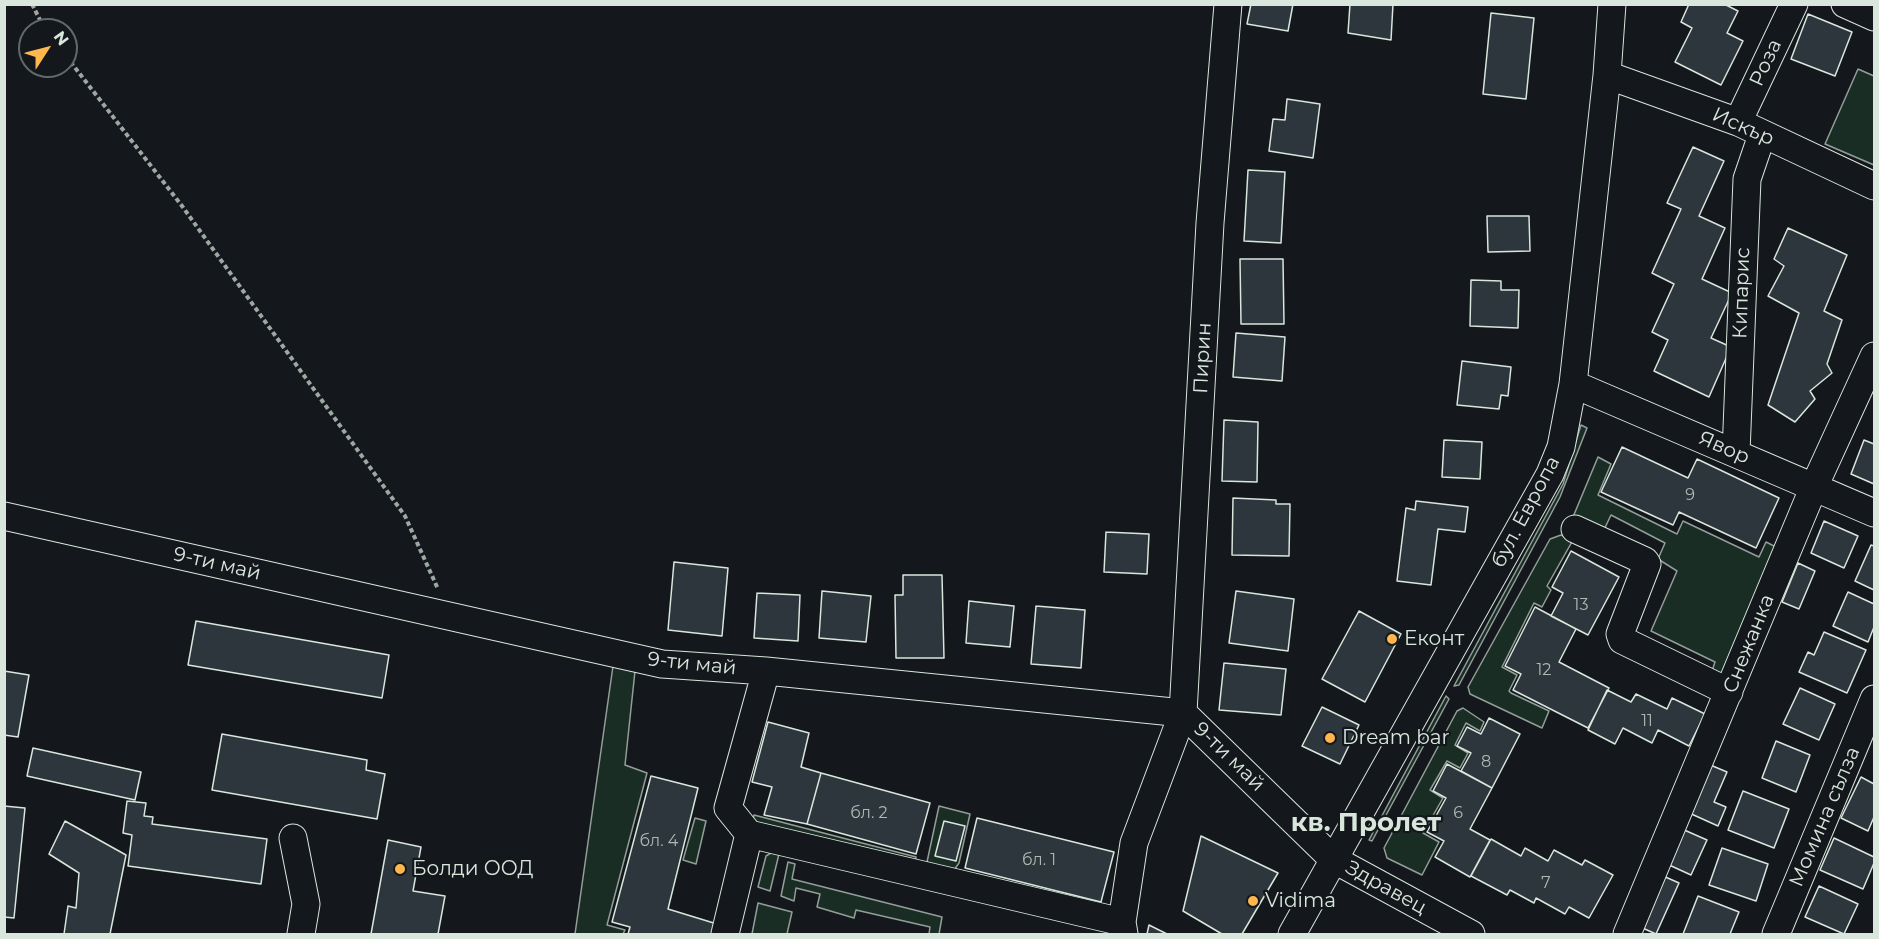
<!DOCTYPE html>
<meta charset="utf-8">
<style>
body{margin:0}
#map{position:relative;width:1879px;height:939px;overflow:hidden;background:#14181c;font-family:Montserrat,sans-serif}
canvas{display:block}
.frame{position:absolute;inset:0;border:6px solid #d8e6dc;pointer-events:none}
.north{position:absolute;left:18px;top:18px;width:60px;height:60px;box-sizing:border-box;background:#14181c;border:2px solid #626a69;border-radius:50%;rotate:54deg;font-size:16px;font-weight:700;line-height:24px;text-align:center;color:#d8e6dc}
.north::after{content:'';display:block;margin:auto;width:21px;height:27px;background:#ffb74d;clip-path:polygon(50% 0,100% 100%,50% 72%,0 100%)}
</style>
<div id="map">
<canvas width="1879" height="939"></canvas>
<div class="frame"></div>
<div class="north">N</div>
</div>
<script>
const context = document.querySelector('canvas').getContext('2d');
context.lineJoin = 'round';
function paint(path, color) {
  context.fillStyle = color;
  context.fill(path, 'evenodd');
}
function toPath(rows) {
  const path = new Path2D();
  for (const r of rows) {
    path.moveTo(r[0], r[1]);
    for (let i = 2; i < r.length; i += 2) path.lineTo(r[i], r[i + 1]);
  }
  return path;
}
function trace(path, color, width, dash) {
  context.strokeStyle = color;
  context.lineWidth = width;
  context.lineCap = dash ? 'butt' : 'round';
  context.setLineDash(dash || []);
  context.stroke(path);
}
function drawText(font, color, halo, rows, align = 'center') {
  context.font = font + ' Montserrat,sans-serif';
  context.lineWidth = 4.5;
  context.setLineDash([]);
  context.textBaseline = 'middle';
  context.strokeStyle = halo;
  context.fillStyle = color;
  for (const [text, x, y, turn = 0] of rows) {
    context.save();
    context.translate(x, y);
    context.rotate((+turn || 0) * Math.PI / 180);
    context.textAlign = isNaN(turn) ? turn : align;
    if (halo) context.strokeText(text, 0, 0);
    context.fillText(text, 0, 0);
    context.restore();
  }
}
const green = toPath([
 [1858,69,1874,76,1874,165,1825,144,1858,69],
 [1581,425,1587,428,1560,497,1459,685,1454,686,1563,484,1581,425],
 [1598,457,1611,464,1598,495,1677,534,1683,521,1759,557,1766,542,1776,547,1723,673,1717,676,1711,674,1715,662,1651,631,1677,571,1658,559,1665,543,1611,515,1602,534,1573,517,1598,457],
 [1561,535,1573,540,1547,586,1551,590,1542,607,1534,603,1502,667,1517,675,1509,691,1511,693,1549,711,1542,728,1470,694,1468,687,1550,539,1561,535],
 [613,666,635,671,625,765,647,773,607,925,625,930,623,934,575,934,613,666],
 [1446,696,1449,699,1372,841,1369,840,1446,696],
 [1463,708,1484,722,1480,731,1466,723,1455,745,1468,753,1460,768,1447,761,1430,790,1443,798,1423,833,1439,842,1422,875,1387,858,1384,848,1457,711,1463,708],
 [939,806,970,814,959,863,952,873,927,862,939,806],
 [754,815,916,857,915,867,761,830,753,820,754,815],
 [695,818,706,821,696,864,683,860,695,818],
 [771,853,779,854,770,891,758,887,766,856,771,853],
 [788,862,795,864,792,879,942,917,939,934,929,934,930,927,856,910,854,918,817,907,820,894,796,888,794,901,781,896,788,862],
 [758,903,792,912,787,934,752,934,758,903]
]);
paint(green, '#1a2d24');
trace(green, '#939e99', 1.5);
const building = toPath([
 [1251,4,1293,4,1288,31,1247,24,1251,4],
 [1350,4,1393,4,1391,40,1348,33,1350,4],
 [1689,4,1724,4,1738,11,1727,33,1743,41,1721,85,1675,62,1692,28,1681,22,1689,4],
 [1491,13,1534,18,1526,99,1483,94,1491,13],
 [1808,14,1852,32,1835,76,1791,59,1808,14],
 [1287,99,1320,104,1313,158,1269,151,1273,119,1285,120,1287,99],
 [1693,147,1724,161,1699,216,1725,228,1702,279,1732,293,1711,338,1731,347,1709,397,1654,371,1668,340,1652,332,1674,284,1652,273,1681,209,1667,203,1693,147],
 [1248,170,1285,172,1281,243,1244,241,1248,170],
 [1487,216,1529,216,1530,251,1488,252,1487,216],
 [1788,228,1847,255,1824,311,1842,320,1827,364,1832,373,1810,391,1815,399,1795,422,1768,405,1799,313,1768,296,1784,266,1774,259,1788,228],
 [1240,259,1283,259,1284,324,1241,324,1240,259],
 [1471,280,1501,281,1501,290,1519,290,1518,328,1470,326,1471,280],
 [1236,333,1285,337,1282,381,1233,377,1236,333],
 [1462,361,1511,367,1508,396,1501,395,1499,409,1457,405,1462,361],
 [1224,420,1258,422,1257,482,1222,481,1224,420],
 [1444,440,1482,442,1480,479,1442,477,1444,440],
 [1864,440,1874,444,1874,484,1851,474,1864,440],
 [1622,447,1688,478,1697,459,1779,498,1756,548,1679,512,1673,525,1601,492,1622,447],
 [1233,498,1276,500,1276,504,1290,504,1289,556,1232,555,1233,498],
 [1416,501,1468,507,1465,532,1438,529,1431,585,1397,581,1406,508,1415,510,1416,501],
 [1824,521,1858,536,1844,568,1811,553,1824,521],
 [1106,532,1149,534,1147,574,1104,572,1106,532],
 [1871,545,1874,546,1874,590,1855,581,1871,545],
 [1571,551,1619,577,1588,635,1551,616,1563,593,1552,587,1571,551],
 [674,562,728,568,722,636,668,630,674,562],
 [1798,563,1815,571,1799,609,1782,602,1798,563],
 [903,575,942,575,944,658,896,658,895,595,903,595,903,575],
 [822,591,871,596,866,642,819,638,822,591],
 [1236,591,1294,599,1288,651,1229,643,1236,591],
 [1848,592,1874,604,1874,627,1868,642,1833,626,1848,592],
 [757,593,800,595,798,641,754,638,757,593],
 [969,601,1014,606,1010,647,966,643,969,601],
 [1036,606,1085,610,1081,668,1031,664,1036,606],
 [1535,607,1576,629,1559,662,1609,688,1588,728,1513,690,1521,674,1505,666,1535,607],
 [1359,611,1401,634,1365,702,1322,679,1359,611],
 [196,621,389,655,382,698,188,665,196,621],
 [1824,632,1866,650,1847,693,1799,672,1808,652,1814,655,1824,632],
 [1224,663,1286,669,1281,715,1219,710,1224,663],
 [4,671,29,675,18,737,4,735,4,671],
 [1800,688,1835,704,1819,740,1783,724,1800,688],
 [1607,690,1631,702,1636,694,1667,709,1672,698,1705,714,1689,746,1658,730,1652,743,1623,728,1615,744,1588,730,1607,690],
 [1322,707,1359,725,1340,764,1302,746,1322,707],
 [1489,718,1520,734,1492,788,1461,771,1471,753,1457,746,1467,727,1481,734,1489,718],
 [768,722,809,733,801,767,821,773,807,824,764,815,772,787,752,782,768,722],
 [222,734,367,760,366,770,385,774,377,819,212,790,222,734],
 [1776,741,1810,755,1796,792,1762,778,1776,741],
 [33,748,141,772,135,800,27,776,33,748],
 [1447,764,1492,788,1470,829,1490,840,1470,877,1435,857,1444,841,1427,832,1446,798,1433,791,1447,764],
 [1708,764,1727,772,1714,802,1726,807,1718,826,1687,812,1708,764],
 [821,773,930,803,916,854,807,824,821,773],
 [651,776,698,788,668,909,717,924,714,934,628,934,630,927,612,922,651,776],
 [1861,777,1874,784,1874,817,1868,831,1841,818,1861,777],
 [1743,791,1789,809,1774,848,1728,830,1743,791],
 [127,801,146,803,144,816,153,817,152,824,267,839,261,884,128,866,132,835,123,833,127,801],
 [4,806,25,808,14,918,4,917,4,806],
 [977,818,1114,852,1101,902,965,868,977,818],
 [65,821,126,855,110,934,64,934,68,906,76,908,79,873,49,854,65,821],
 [944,821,965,826,956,861,935,856,944,821],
 [1682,829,1707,840,1691,875,1667,864,1682,829],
 [1201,836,1278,873,1242,934,1222,934,1183,911,1201,836],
 [1834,838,1874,857,1874,863,1863,889,1820,870,1834,838],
 [1491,839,1521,856,1525,848,1548,861,1554,850,1582,865,1585,860,1613,875,1589,918,1569,907,1565,914,1536,898,1534,903,1510,890,1507,895,1471,876,1491,839],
 [388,840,421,847,413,891,445,896,438,934,371,934,388,840],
 [1722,848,1768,864,1756,901,1709,885,1722,848],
 [1661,875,1679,883,1656,934,1638,926,1661,875],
 [1819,886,1858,904,1844,934,1805,917,1819,886],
 [1698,896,1739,912,1730,934,1683,934,1698,896],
 [1149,925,1167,934,1147,934,1149,925]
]);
paint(building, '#2c363c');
trace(building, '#d8e6dc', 1.5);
const minor = toPath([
 [1845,4,1874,17],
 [1607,75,1738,122,1874,186],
 [1738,122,1794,4],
 [1573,384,1874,513],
 [1736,453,1747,179,1762,135],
 [4,516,662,664,766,671,1183,713,1333,859,1471,934],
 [1575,529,1645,561,1647,564,1620,634,1622,640,1729,692],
 [749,834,728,808,766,671],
 [293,838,306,904,301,934],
 [725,934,749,834,1122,922],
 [1124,934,1122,922,1134,843,1183,713,1210,223,1228,4],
 [1292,934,1550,474,1561,447,1573,384,1607,75,1612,4],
 [1627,934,1813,489,1874,356],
 [1776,934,1874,699]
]);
trace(minor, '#d8e6dc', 29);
trace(toPath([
 [32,4,45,30],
 [66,56,182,206,405,516,438,589]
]), '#9da8a2', 4, [4.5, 3]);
trace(minor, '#14181c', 27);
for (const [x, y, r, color] of [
 [1392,639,6,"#ffb74d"],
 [1330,738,6,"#ffb74d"],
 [400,869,6,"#ffb74d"],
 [1253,901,6,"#ffb74d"]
]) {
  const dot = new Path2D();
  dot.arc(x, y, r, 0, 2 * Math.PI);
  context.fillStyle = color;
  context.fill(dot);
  trace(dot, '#14181c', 2);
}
drawText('16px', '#adbab4', null, [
 ["9",1690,495],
 ["13",1581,605],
 ["12",1544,670],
 ["11",1647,721],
 ["8",1486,762],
 ["бл. 2",869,813],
 ["6",1458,813],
 ["бл. 4",659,841],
 ["бл. 1",1039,860],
 ["7",1546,883]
]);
drawText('20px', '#d8e6dc', '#14181c', [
 ["Роза",1766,63,-65],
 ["Искър",1743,127,24],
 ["Кипарис",1742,293,-88],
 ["Пирин",1203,358,-87],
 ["Явор",1724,448,24],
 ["бул. Европа",1526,512,-62],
 ["9-ти май",217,564,13],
 ["Снежанка",1749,644,-68],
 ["9-ти май",692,664,6],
 ["9-ти май",1229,757,44],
 ["Момина сълза",1825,817,-67],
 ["Здравец",1386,888,29]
]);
drawText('20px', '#d8e6dc', '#14181c', [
 ["Еконт",1404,639],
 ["Dream bar",1342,738],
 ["Болди ООД",412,869],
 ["Vidima",1265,901]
], 'left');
drawText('bold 26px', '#d8e6dc', '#14181c', [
 ["кв. Пролет",1366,823]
]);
</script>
